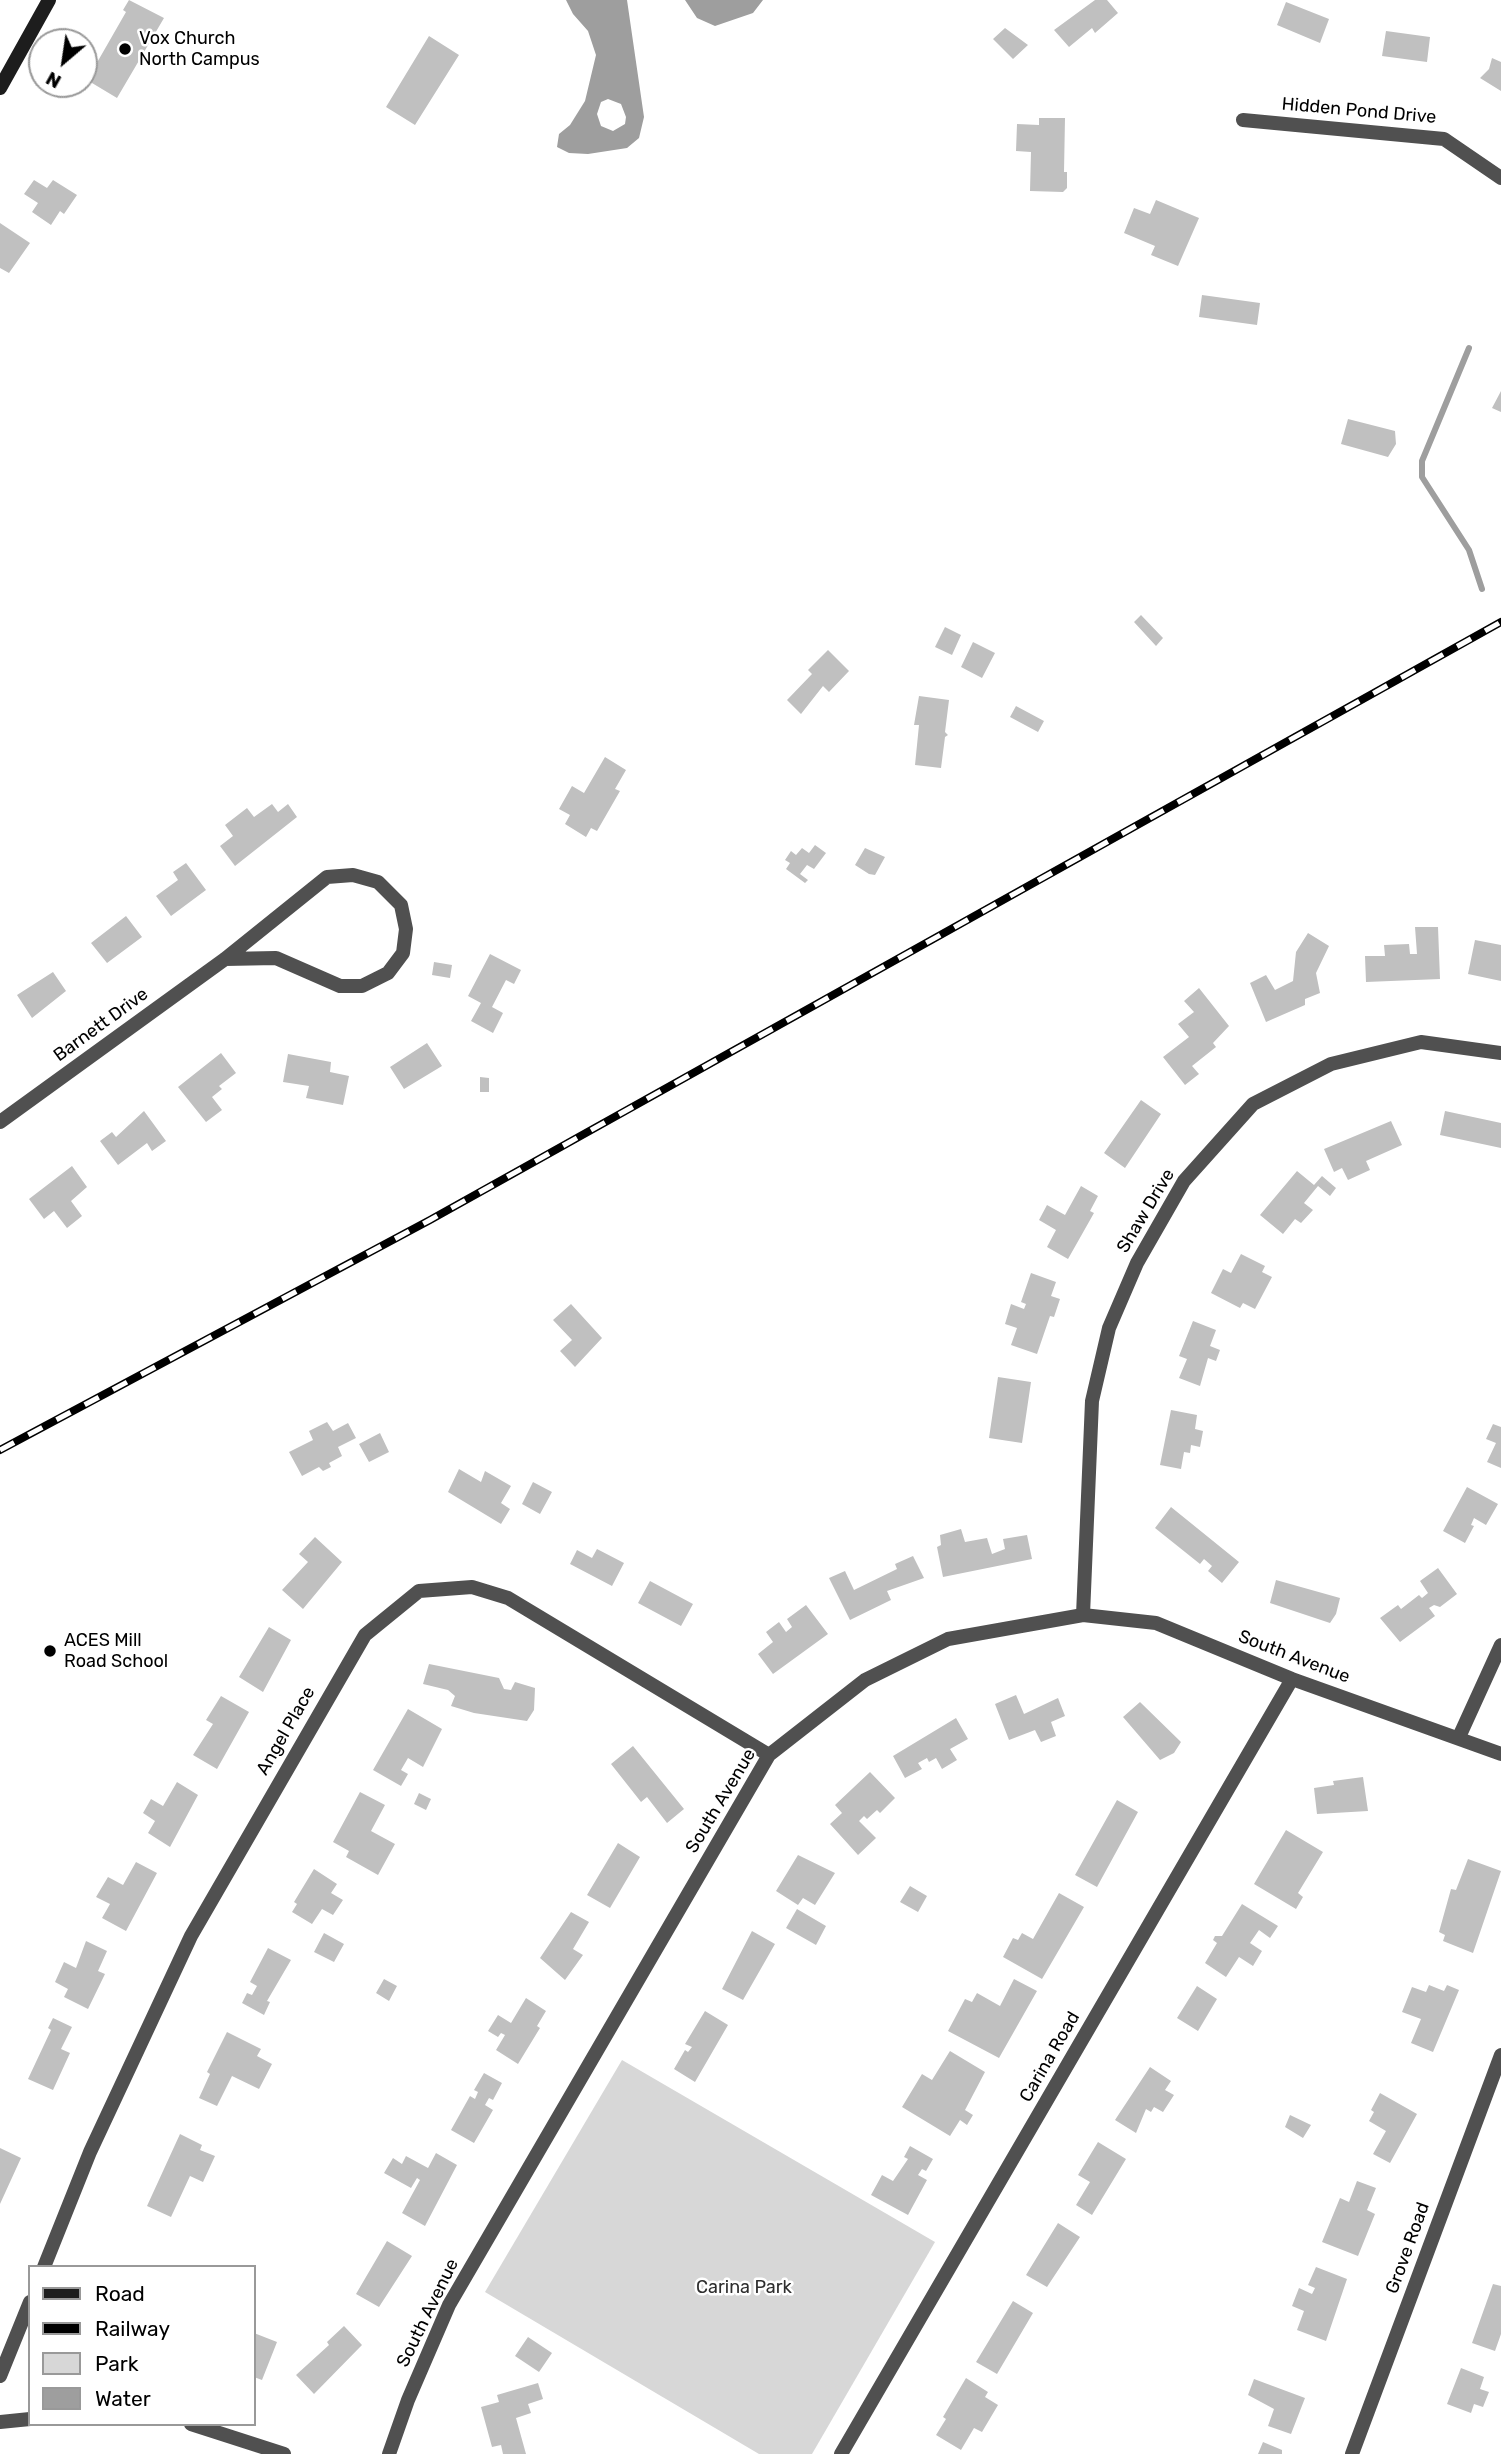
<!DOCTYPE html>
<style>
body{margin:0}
#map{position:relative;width:1501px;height:2454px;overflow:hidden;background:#fff;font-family:Rubik,sans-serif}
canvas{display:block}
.legend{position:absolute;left:28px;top:2265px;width:228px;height:161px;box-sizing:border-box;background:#fff;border:2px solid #999;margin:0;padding:9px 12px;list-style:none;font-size:21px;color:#000}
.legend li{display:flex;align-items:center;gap:14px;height:35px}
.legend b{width:35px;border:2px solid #999}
.north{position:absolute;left:28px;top:28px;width:70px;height:70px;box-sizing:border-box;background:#fff;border:2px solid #999;border-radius:50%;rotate:209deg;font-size:19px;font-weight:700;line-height:28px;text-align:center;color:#000}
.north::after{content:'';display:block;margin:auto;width:24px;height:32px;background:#000;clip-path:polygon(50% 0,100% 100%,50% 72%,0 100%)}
</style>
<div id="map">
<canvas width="1501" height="2454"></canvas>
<ul class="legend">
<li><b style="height:9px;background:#1d1d1d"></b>Road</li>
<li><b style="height:9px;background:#000"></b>Railway</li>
<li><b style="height:19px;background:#d7d7d7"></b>Park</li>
<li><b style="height:19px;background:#9e9e9e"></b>Water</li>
</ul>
<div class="north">N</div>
</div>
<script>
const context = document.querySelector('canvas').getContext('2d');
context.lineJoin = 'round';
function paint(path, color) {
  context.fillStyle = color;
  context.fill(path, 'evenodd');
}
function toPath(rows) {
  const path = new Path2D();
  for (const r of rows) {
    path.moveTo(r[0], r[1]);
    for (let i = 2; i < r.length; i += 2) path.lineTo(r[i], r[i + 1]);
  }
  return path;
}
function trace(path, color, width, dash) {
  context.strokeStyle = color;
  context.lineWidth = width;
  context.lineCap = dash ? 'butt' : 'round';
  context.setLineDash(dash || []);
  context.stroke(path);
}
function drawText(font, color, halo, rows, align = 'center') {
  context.font = font + ' Rubik,sans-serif';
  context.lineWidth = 5;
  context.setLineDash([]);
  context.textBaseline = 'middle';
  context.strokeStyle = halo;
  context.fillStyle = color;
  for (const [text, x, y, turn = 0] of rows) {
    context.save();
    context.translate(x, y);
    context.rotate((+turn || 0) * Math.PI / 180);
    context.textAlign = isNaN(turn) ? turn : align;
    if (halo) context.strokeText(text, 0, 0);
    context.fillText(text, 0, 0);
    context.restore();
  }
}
paint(toPath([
 [622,2060,935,2242,812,2454,759,2454,485,2292]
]), '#d7d7d7');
paint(toPath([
 [566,0,627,0,644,117,639,138,627,148,588,154,569,153,557,147,559,134,570,125,585,101,596,55,588,31,573,14],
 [608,99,621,104,626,117,625,124,613,131,601,126,597,114,601,102],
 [685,0,763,0,753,13,715,26,697,18]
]), '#9e9e9e');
trace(toPath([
 [1469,348,1422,461,1422,477,1469,550,1482,589]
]), '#9e9e9e', 6);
paint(toPath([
 [129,0,164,18,117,98,87,80,126,12,123,10],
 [1095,0,1107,0,1118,13,1095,33,1092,28,1069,47,1054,30],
 [1286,2,1329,19,1320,43,1277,25],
 [1005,28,1028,45,1013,59,993,39],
 [1386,31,1430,37,1427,62,1382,56],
 [429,36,459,55,415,125,386,107],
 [1492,58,1501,62,1501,91,1480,78,1489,69],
 [1039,118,1065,118,1064,172,1067,172,1067,188,1063,192,1030,191,1031,152,1016,151,1017,124,1039,125],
 [34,180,47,188,53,180,77,195,64,214,60,211,51,225,32,212,38,203,24,194],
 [1156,200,1199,218,1178,266,1151,255,1155,246,1124,233,1134,208,1150,214],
 [0,223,30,243,9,273,0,268],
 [1202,295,1260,303,1257,325,1199,317],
 [1501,391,1501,412,1492,408],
 [1348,419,1395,431,1396,444,1388,457,1341,444],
 [1141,615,1163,638,1156,646,1134,622],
 [945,627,961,635,952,655,935,647],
 [973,642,995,653,982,678,961,667],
 [828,650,849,671,829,692,823,686,801,714,787,700,812,674,808,670],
 [919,696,949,700,945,732,948,735,945,737,941,768,915,765,919,725,914,725],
 [1016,706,1044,721,1038,732,1010,717],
 [605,757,626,770,615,789,620,791,597,831,591,828,586,837,565,824,570,815,559,809,572,786,584,793],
 [272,804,278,812,288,804,297,817,235,866,220,846,233,836,225,825,247,808,254,817],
 [815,845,826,853,814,869,807,865,800,874,808,880,805,883,786,869,790,863,785,860,791,851,796,855,802,848,809,853],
 [865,848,885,857,875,875,869,874,855,865],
 [186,863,206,890,171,916,156,896,178,880,173,872],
 [126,916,142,937,107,963,91,943],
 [1415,927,1438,927,1440,979,1366,982,1365,956,1385,956,1384,945,1409,944,1410,954,1417,954],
 [1308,933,1329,946,1316,973,1320,993,1305,999,1305,1005,1266,1022,1250,983,1266,975,1275,990,1293,981,1296,952],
 [1475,940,1501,945,1501,981,1468,974],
 [490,954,521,970,514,984,506,980,492,1007,503,1013,493,1033,471,1021,481,1003,468,996],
 [434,962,452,965,450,978,432,975],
 [53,972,66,991,32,1018,17,995],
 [1199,988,1229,1026,1213,1043,1216,1047,1192,1066,1199,1074,1185,1085,1163,1057,1189,1037,1178,1024,1194,1012,1184,1001],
 [427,1043,442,1066,404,1089,390,1067],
 [221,1053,236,1073,219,1086,222,1089,212,1097,222,1110,206,1122,178,1087],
 [288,1054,331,1062,330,1072,349,1076,343,1105,306,1098,309,1086,283,1082],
 [480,1077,489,1078,489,1092,480,1092],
 [1141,1100,1161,1114,1125,1168,1104,1153],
 [144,1111,166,1141,152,1151,147,1143,118,1165,100,1141,112,1132,116,1137],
 [1445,1111,1501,1123,1501,1148,1440,1135],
 [1391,1121,1402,1145,1366,1161,1370,1170,1348,1180,1342,1168,1334,1172,1324,1149],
 [72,1166,87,1187,71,1201,82,1216,67,1228,54,1211,44,1219,29,1199],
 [1297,1171,1314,1185,1322,1176,1336,1188,1330,1196,1318,1186,1304,1203,1313,1210,1301,1223,1295,1219,1283,1234,1260,1215],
 [1081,1186,1098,1196,1090,1211,1094,1213,1068,1259,1047,1247,1056,1230,1039,1220,1047,1205,1065,1215],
 [1241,1254,1265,1266,1262,1272,1272,1277,1255,1309,1243,1303,1240,1308,1211,1293,1223,1269,1231,1273],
 [1031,1273,1056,1282,1051,1296,1060,1299,1054,1317,1050,1316,1037,1354,1011,1345,1017,1328,1005,1324,1011,1304,1024,1309,1026,1304,1021,1302],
 [571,1304,602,1338,575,1367,560,1351,572,1340,553,1320],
 [1193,1321,1216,1330,1210,1346,1220,1350,1216,1361,1208,1358,1200,1386,1179,1378,1187,1359,1179,1356],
 [998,1377,1031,1382,1022,1443,989,1438],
 [1171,1410,1197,1415,1195,1429,1203,1431,1200,1447,1191,1445,1190,1453,1184,1452,1181,1469,1160,1465],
 [327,1422,333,1431,348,1423,356,1438,338,1447,342,1456,329,1463,331,1467,323,1471,319,1467,302,1476,289,1452,313,1440,309,1431],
 [1493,1424,1501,1427,1501,1468,1487,1462,1496,1443,1486,1439],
 [380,1433,389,1452,369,1462,359,1444],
 [459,1469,481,1482,485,1471,511,1486,501,1503,510,1509,501,1524,448,1492],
 [533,1482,552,1492,540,1514,522,1504],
 [1467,1487,1498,1504,1486,1525,1474,1518,1471,1525,1474,1526,1465,1543,1443,1531],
 [1171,1507,1239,1562,1222,1583,1208,1571,1212,1566,1204,1559,1200,1564,1155,1528],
 [961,1529,965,1542,987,1538,992,1554,1005,1549,1003,1539,1027,1535,1032,1559,943,1577,937,1547,941,1545,940,1535],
 [315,1537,342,1562,303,1609,282,1590,308,1562,299,1554],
 [597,1549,624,1563,612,1586,570,1564,577,1550,592,1558],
 [913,1556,924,1578,887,1591,891,1600,850,1620,829,1578,845,1571,854,1590,897,1569,895,1564],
 [1438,1568,1457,1594,1440,1607,1434,1605,1429,1608,1435,1616,1400,1642,1380,1618,1398,1605,1401,1609,1419,1595,1422,1598,1428,1593,1420,1581],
 [1276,1580,1340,1598,1336,1614,1330,1623,1270,1603],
 [650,1581,693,1604,681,1626,638,1603],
 [806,1605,828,1634,773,1674,758,1654,773,1642,766,1632,779,1622,786,1632,792,1627,787,1619],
 [269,1627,291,1640,263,1692,239,1677],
 [429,1664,499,1678,504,1689,511,1690,515,1682,535,1688,534,1710,527,1721,474,1713,451,1706,455,1696,448,1690,423,1684],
 [1016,1695,1024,1714,1058,1698,1065,1716,1051,1722,1056,1736,1041,1742,1035,1730,1009,1740,995,1704],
 [221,1696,249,1712,217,1769,193,1755,213,1724,206,1720],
 [1140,1702,1181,1742,1174,1753,1160,1760,1123,1717],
 [408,1709,442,1729,423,1767,408,1758,401,1770,408,1774,401,1786,373,1770],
 [956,1718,968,1739,950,1749,957,1760,942,1769,936,1758,929,1762,927,1758,918,1763,922,1769,905,1778,893,1756],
 [633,1746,684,1809,667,1823,647,1797,641,1802,611,1764],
 [870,1772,895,1798,880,1813,877,1810,867,1819,864,1816,859,1821,876,1838,858,1855,830,1824,842,1813,835,1805],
 [1363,1777,1368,1811,1317,1814,1314,1788,1334,1785,1333,1781],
 [177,1782,198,1795,170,1847,148,1833,155,1821,143,1813,151,1799,163,1806],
 [360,1792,385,1805,371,1831,395,1844,378,1875,346,1857,349,1851,333,1842],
 [419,1793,431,1799,426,1810,414,1804],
 [1117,1800,1138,1812,1097,1887,1075,1875],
 [1286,1830,1323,1852,1298,1893,1303,1897,1296,1909,1254,1884],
 [618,1843,640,1857,610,1908,587,1895],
 [798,1855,835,1873,815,1905,803,1898,798,1905,776,1891],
 [1468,1859,1501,1871,1473,1953,1443,1941,1445,1935,1439,1932,1451,1889,1456,1890],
 [136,1862,157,1873,126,1931,102,1918,110,1904,96,1897,108,1877,123,1885],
 [314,1869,337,1884,331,1893,343,1900,333,1915,322,1909,312,1924,292,1912,297,1904,294,1902],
 [910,1886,927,1896,918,1912,900,1902],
 [1059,1893,1084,1907,1042,1979,1003,1957,1013,1938,1018,1940,1022,1933,1033,1939],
 [1242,1904,1278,1926,1270,1938,1259,1930,1250,1943,1262,1951,1253,1966,1239,1957,1226,1977,1205,1963,1217,1943,1213,1940,1215,1936,1222,1936],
 [797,1909,826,1926,816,1945,786,1928],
 [571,1912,589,1922,573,1949,583,1955,565,1980,540,1958],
 [752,1931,775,1944,743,2000,722,1989],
 [324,1933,344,1944,334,1962,314,1952],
 [86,1941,107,1951,98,1971,105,1974,88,2009,64,1997,68,1989,55,1982,64,1962,76,1968],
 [268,1948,291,1960,267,2001,270,2002,264,2015,242,2003,247,1993,252,1995,257,1986,250,1982],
 [384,1979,397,1986,389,2001,376,1993],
 [1014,1979,1037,1991,999,2058,948,2031,965,1999,972,2002,977,1993,1000,2006],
 [1429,1985,1444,1991,1447,1985,1459,1990,1433,2052,1411,2043,1421,2019,1402,2012,1412,1987,1426,1992],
 [1197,1986,1217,1999,1198,2031,1177,2018],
 [526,1998,546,2011,537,2026,540,2028,518,2064,496,2050,505,2035,501,2033,498,2037,488,2031,498,2015,511,2023],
 [705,2011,728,2025,695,2082,674,2069,685,2050,688,2052,692,2047,685,2044],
 [53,2018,72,2027,61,2049,70,2053,53,2090,28,2079,51,2030,48,2028],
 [227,2032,261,2049,257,2056,272,2064,259,2089,232,2076,217,2106,199,2098,210,2074,207,2072],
 [950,2051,985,2072,965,2110,973,2115,967,2125,960,2120,950,2136,902,2107,922,2074,932,2080],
 [1150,2067,1171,2081,1165,2090,1174,2095,1163,2112,1154,2107,1151,2112,1146,2109,1136,2133,1115,2120],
 [484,2073,502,2083,493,2100,489,2098,485,2105,493,2110,474,2143,451,2130,470,2096,475,2099,478,2092,474,2090],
 [1380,2093,1417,2114,1390,2163,1373,2154,1386,2131,1369,2121,1374,2112,1371,2110],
 [1290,2115,1311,2125,1303,2138,1285,2127],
 [180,2134,202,2145,200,2150,215,2156,203,2182,190,2176,171,2217,147,2206],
 [1098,2142,1126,2159,1092,2215,1076,2205,1090,2182,1078,2175],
 [910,2146,933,2159,926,2171,922,2169,918,2175,927,2180,908,2215,871,2195,882,2175,893,2181,908,2159,904,2157],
 [0,2148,21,2158,0,2204],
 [436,2153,457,2165,425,2226,402,2213,420,2180,417,2178,411,2188,384,2173,393,2158,402,2164,406,2156,428,2168],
 [1357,2181,1376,2188,1367,2210,1375,2214,1358,2256,1322,2242,1340,2198,1349,2202],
 [1058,2223,1080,2237,1047,2287,1026,2275],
 [387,2241,412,2256,379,2307,356,2294],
 [1316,2267,1347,2279,1326,2341,1297,2330,1304,2311,1292,2306,1299,2288,1312,2294,1315,2288,1308,2285],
 [1493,2284,1501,2286,1501,2334,1495,2351,1472,2343],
 [1013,2301,1033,2313,997,2374,976,2362],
 [344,2326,362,2345,314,2394,296,2375,329,2345,327,2342],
 [254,2333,277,2342,262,2380,254,2377],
 [528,2337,552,2353,539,2372,515,2356],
 [1461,2368,1484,2377,1480,2389,1489,2392,1483,2407,1474,2404,1471,2413,1447,2404],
 [966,2378,988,2392,985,2397,998,2405,982,2432,974,2428,961,2450,936,2435,946,2419,943,2417],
 [1254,2379,1305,2398,1291,2434,1268,2426,1274,2409,1248,2395],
 [538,2383,543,2399,528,2404,531,2413,516,2418,526,2454,503,2454,501,2445,492,2447,481,2407,499,2402,497,2395],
 [1263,2442,1282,2450,1282,2454,1258,2454]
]), '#c0c0c0');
trace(toPath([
 [1243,120,1444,139,1501,178],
 [0,1122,225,959,327,877,353,875,378,882,401,905,406,929,403,953,388,973,362,986,340,986,276,958,225,959],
 [1083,1615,1092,1401,1109,1328,1137,1263,1184,1181,1253,1104,1331,1064,1421,1042,1501,1053],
 [1459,1737,1501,1645],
 [44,2267,90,2152,191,1936,365,1635,419,1591,472,1587,508,1598,769,1755],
 [0,2376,30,2302],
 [0,2422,30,2419],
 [191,2424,284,2454],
 [389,2454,408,2400,449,2305,769,1755,865,1680,948,1639,1083,1615,1156,1623,1292,1679,1501,1754],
 [841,2454,1292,1679],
 [1352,2454,1501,2055]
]), '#505050', 14);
trace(toPath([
 [0,88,49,0]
]), '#1d1d1d', 14);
const rail = toPath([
 [0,1450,430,1220,1501,622]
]);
trace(rail, '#000', 8);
trace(rail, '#fff', 5, [16]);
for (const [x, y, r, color] of [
 [125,49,7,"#000"],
 [50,1651,7,"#000"]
]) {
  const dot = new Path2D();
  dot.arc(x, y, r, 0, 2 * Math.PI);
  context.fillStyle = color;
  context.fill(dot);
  trace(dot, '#fff', 2.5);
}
drawText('18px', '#000', '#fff', [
 ["Vox Church",139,39],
 ["North Campus",139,60],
 ["ACES Mill",64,1641],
 ["Road School",64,1662]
], 'left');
drawText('18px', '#000', '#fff', [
 ["Hidden Pond Drive",1359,111,5],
 ["Barnett Drive",101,1025,-36],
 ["Shaw Drive",1146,1211,-59],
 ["South Avenue",1294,1657,21],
 ["Angel Place",286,1731,-60],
 ["South Avenue",721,1801,-59],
 ["Carina Road",1050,2057,-60],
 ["Grove Road",1408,2248,-70],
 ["South Avenue",428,2313,-64]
]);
drawText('18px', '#2e2e2e', '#fff', [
 ["Carina Park",744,2288]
]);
</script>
